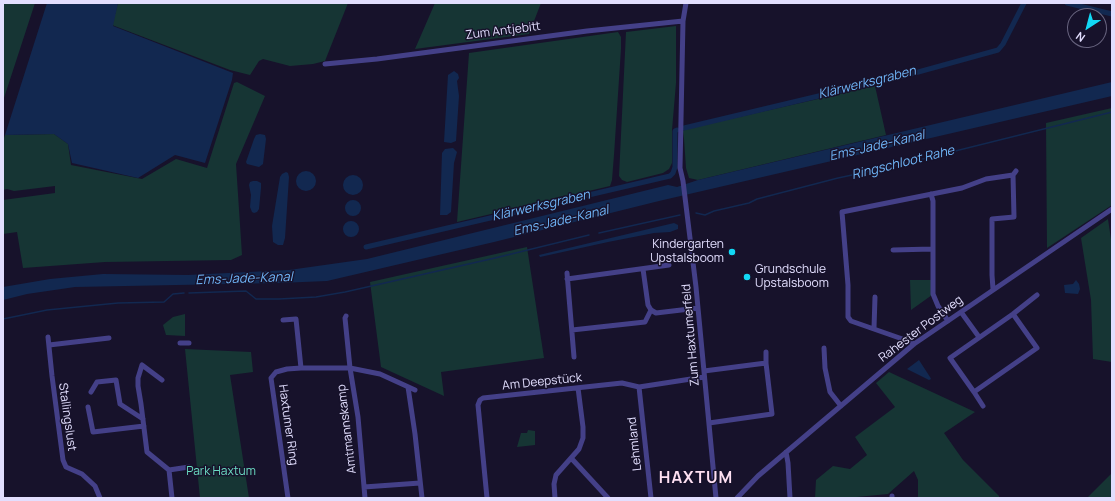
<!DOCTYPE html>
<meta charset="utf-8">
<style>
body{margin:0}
#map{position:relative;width:1115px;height:501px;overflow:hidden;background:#17122b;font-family:Manrope,sans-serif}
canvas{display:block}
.frame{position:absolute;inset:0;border:4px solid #e2defe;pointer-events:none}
.north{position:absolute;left:1067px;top:8px;width:40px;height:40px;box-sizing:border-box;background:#17122b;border:1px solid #68647f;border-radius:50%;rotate:216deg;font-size:11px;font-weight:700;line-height:16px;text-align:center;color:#e2defe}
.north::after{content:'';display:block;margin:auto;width:14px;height:18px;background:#12d8f5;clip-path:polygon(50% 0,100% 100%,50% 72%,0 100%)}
</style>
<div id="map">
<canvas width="1115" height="501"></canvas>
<div class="frame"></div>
<div class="north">N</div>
</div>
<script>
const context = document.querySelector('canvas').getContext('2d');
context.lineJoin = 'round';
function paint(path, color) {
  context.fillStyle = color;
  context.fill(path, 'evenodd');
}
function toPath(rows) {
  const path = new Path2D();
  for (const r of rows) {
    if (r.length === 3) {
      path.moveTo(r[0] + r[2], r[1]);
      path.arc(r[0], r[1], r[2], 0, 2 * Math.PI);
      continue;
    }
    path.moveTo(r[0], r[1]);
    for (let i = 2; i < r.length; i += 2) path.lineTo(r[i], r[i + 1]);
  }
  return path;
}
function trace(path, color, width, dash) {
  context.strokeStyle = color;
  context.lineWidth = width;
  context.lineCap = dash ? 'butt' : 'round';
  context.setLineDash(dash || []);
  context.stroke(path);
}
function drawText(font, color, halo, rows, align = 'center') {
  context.font = font + ' Manrope,sans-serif';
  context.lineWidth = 3;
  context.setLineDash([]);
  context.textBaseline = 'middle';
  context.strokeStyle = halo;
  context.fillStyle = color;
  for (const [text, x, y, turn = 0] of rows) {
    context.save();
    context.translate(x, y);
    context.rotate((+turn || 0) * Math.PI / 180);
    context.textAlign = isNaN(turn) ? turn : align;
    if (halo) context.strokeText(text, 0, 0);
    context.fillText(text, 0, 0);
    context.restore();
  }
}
paint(toPath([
 [3,3,35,3,3,101],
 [118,3,348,3,325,61,313,64,290,66,263,59,259,61,250,75,230,70,112,25],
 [435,3,541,3,529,34,415,49],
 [676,26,676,83,672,130,672,163,669,169,663,173,627,182,622,180,619,176,626,32],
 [618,32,621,37,621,49,614,155,612,180,610,186,457,222,469,53],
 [237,82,265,96,236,164,242,255,231,260,105,262,23,268,17,232,3,234,3,200,55,193,55,186,14,191,7,189,3,190,3,141,5,135,54,134,68,144,71,165,142,179,176,159,207,168,234,83],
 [875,86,886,135,698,180,689,178,686,168,684,139,683,131,686,129],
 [1112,108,1112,205,1047,248,1046,123],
 [1108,219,1112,246,1112,362,1093,359,1091,300,1081,238],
 [527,247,544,358,441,372,444,396,381,367,370,282],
 [910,280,932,280,932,295,911,310],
 [185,314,185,336,166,335,163,325,173,317],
 [185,349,251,352,253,372,230,375,249,498,200,498],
 [889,372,975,412,944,433,963,460,999,496,999,498,918,498,918,480,914,471,888,494,846,498,815,498,816,480,833,466,850,469,867,455,855,437,895,407,876,383],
 [528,430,535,431,535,445,517,447,521,433,527,433],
 [1112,473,1112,498,1087,498]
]), '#163534');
paint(toPath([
 [47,3,118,3,113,26,233,73,232,80,205,163,175,155,138,178,72,163,68,144,54,134,5,135],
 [454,71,458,74,459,78,457,81,459,96,456,141,451,143,444,142,448,75],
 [1112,82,1112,96,659,201,494,242,327,281,279,283,75,287,27,294,3,300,3,287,50,279,103,274,188,275,289,270,367,259,668,185,677,187,698,180],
 [260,134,265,135,266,139,263,164,259,167,247,164,246,162,254,139,256,135],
 [453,148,457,152,454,163,451,212,447,215,440,215,442,153,445,149],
 [306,181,10],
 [286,172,288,173,289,177,285,238,283,245,278,245,273,242,272,226,280,177,282,174],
 [353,185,10],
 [253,181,257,181,261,183,261,188,259,209,257,212,254,213,252,212,250,207,251,195,249,185,250,182],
 [353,208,8],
 [351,229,8],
 [674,223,678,225,678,229,670,232,654,233,608,242,540,257,539,255],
 [1076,280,1079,284,1080,289,1078,294,1065,293,1064,285,1073,284],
 [919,360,930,377,931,379,929,380,907,369]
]), '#122850');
trace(toPath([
 [696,213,705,215,714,211,749,203,757,199,838,178,899,165,1112,112],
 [599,233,680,215],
 [189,293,246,291,256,299,279,299,316,297,345,292,495,258,589,235],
 [3,319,47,310,118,303,164,302,173,294,184,293]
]), '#122850', 1.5);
trace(toPath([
 [1067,3,1112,14],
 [684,128,911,74,998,50,1003,44,1024,3],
 [366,247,670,176,673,173,675,167,675,131,677,130]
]), '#122850', 5);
trace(toPath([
 [686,3,683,21,680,168,683,181,696,287,716,498],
 [325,64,377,59,587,31,683,21],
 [931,194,933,201,933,294,938,306,948,321],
 [893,250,932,249],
 [643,269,648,305,651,310,656,313,698,308],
 [567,273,574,357],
 [567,279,669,265],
 [993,289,992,275,992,219,1014,217,1013,175],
 [961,312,979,337],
 [1013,314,1037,348,974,392,950,358,1013,314,1037,295],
 [346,316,345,318,350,368,358,417,365,498],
 [283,320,296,319,301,368],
 [874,328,875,297],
 [572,330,645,322,651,310],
 [48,337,52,376,63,460,66,467,82,474,95,486,100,498],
 [180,343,189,343],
 [914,344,911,342,851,321,848,317,848,285,842,212,962,188,986,179,1013,175,1016,171],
 [49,345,109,338],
 [824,348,825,368,830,392,841,406],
 [766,363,766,352],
 [704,371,766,363,772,414,709,423],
 [162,380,142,365,138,378,138,386,141,404,147,452,169,470,172,498],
 [408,387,415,434,422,498],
 [639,387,651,498],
 [91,392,97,382,116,380,120,404,143,419],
 [974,392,983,406],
 [88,407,93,432,144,426],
 [786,452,788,463,790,498],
 [572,459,608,498],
 [169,470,189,467],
 [364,487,420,483],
 [288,498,271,378,276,372,287,369,301,368,350,368,380,374,415,390],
 [487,498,478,405,480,400,483,398,622,383,639,387,704,377],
 [555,498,554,484,556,475,579,449,583,438,583,427,578,388],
 [737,498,758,476,914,344,1112,209],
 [892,498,892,496]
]), '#444088', 5);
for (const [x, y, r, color] of [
 [732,252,4,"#12d8f5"],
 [747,277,4,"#12d8f5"]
]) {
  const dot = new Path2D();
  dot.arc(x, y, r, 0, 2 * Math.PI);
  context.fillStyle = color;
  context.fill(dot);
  trace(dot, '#17122b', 1.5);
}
drawText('12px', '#e2defe', '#17122b', [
 ["Zum Antjebitt",503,31,-7],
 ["Rahester Postweg",921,329,-37],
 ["Zum Haxtumerfeld",691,335,-95],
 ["Am Deepstück",542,382,-6],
 ["Stallingslust",67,417,82],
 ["Haxtumer Ring",288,425,82],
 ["Amtmannskamp",347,429,-97],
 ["Lehmland",635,444,-96]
]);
drawText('12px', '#e2defe', '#17122b', [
 ["Kindergarten",724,245],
 ["Upstalsboom",724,259],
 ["Grundschule",755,270,"left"],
 ["Upstalsboom",755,284,"left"]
], 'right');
drawText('12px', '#6bdcc3', '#17122b', [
 ["Park Haxtum",221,472]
]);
drawText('italic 13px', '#70b6f9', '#17122b', [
 ["Klärwerksgraben",867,83,-14],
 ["Ems-Jade-Kanal",877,146,-13],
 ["Ringschloot Rahe",903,163,-14],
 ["Klärwerksgraben",541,206,-13],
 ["Ems-Jade-Kanal",561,221,-13],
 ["Ems-Jade-Kanal",244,279,-2]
]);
context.letterSpacing = '1px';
drawText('bold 16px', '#fee0f2', '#17122b', [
 ["HAXTUM",696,479]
]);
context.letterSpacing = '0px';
</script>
